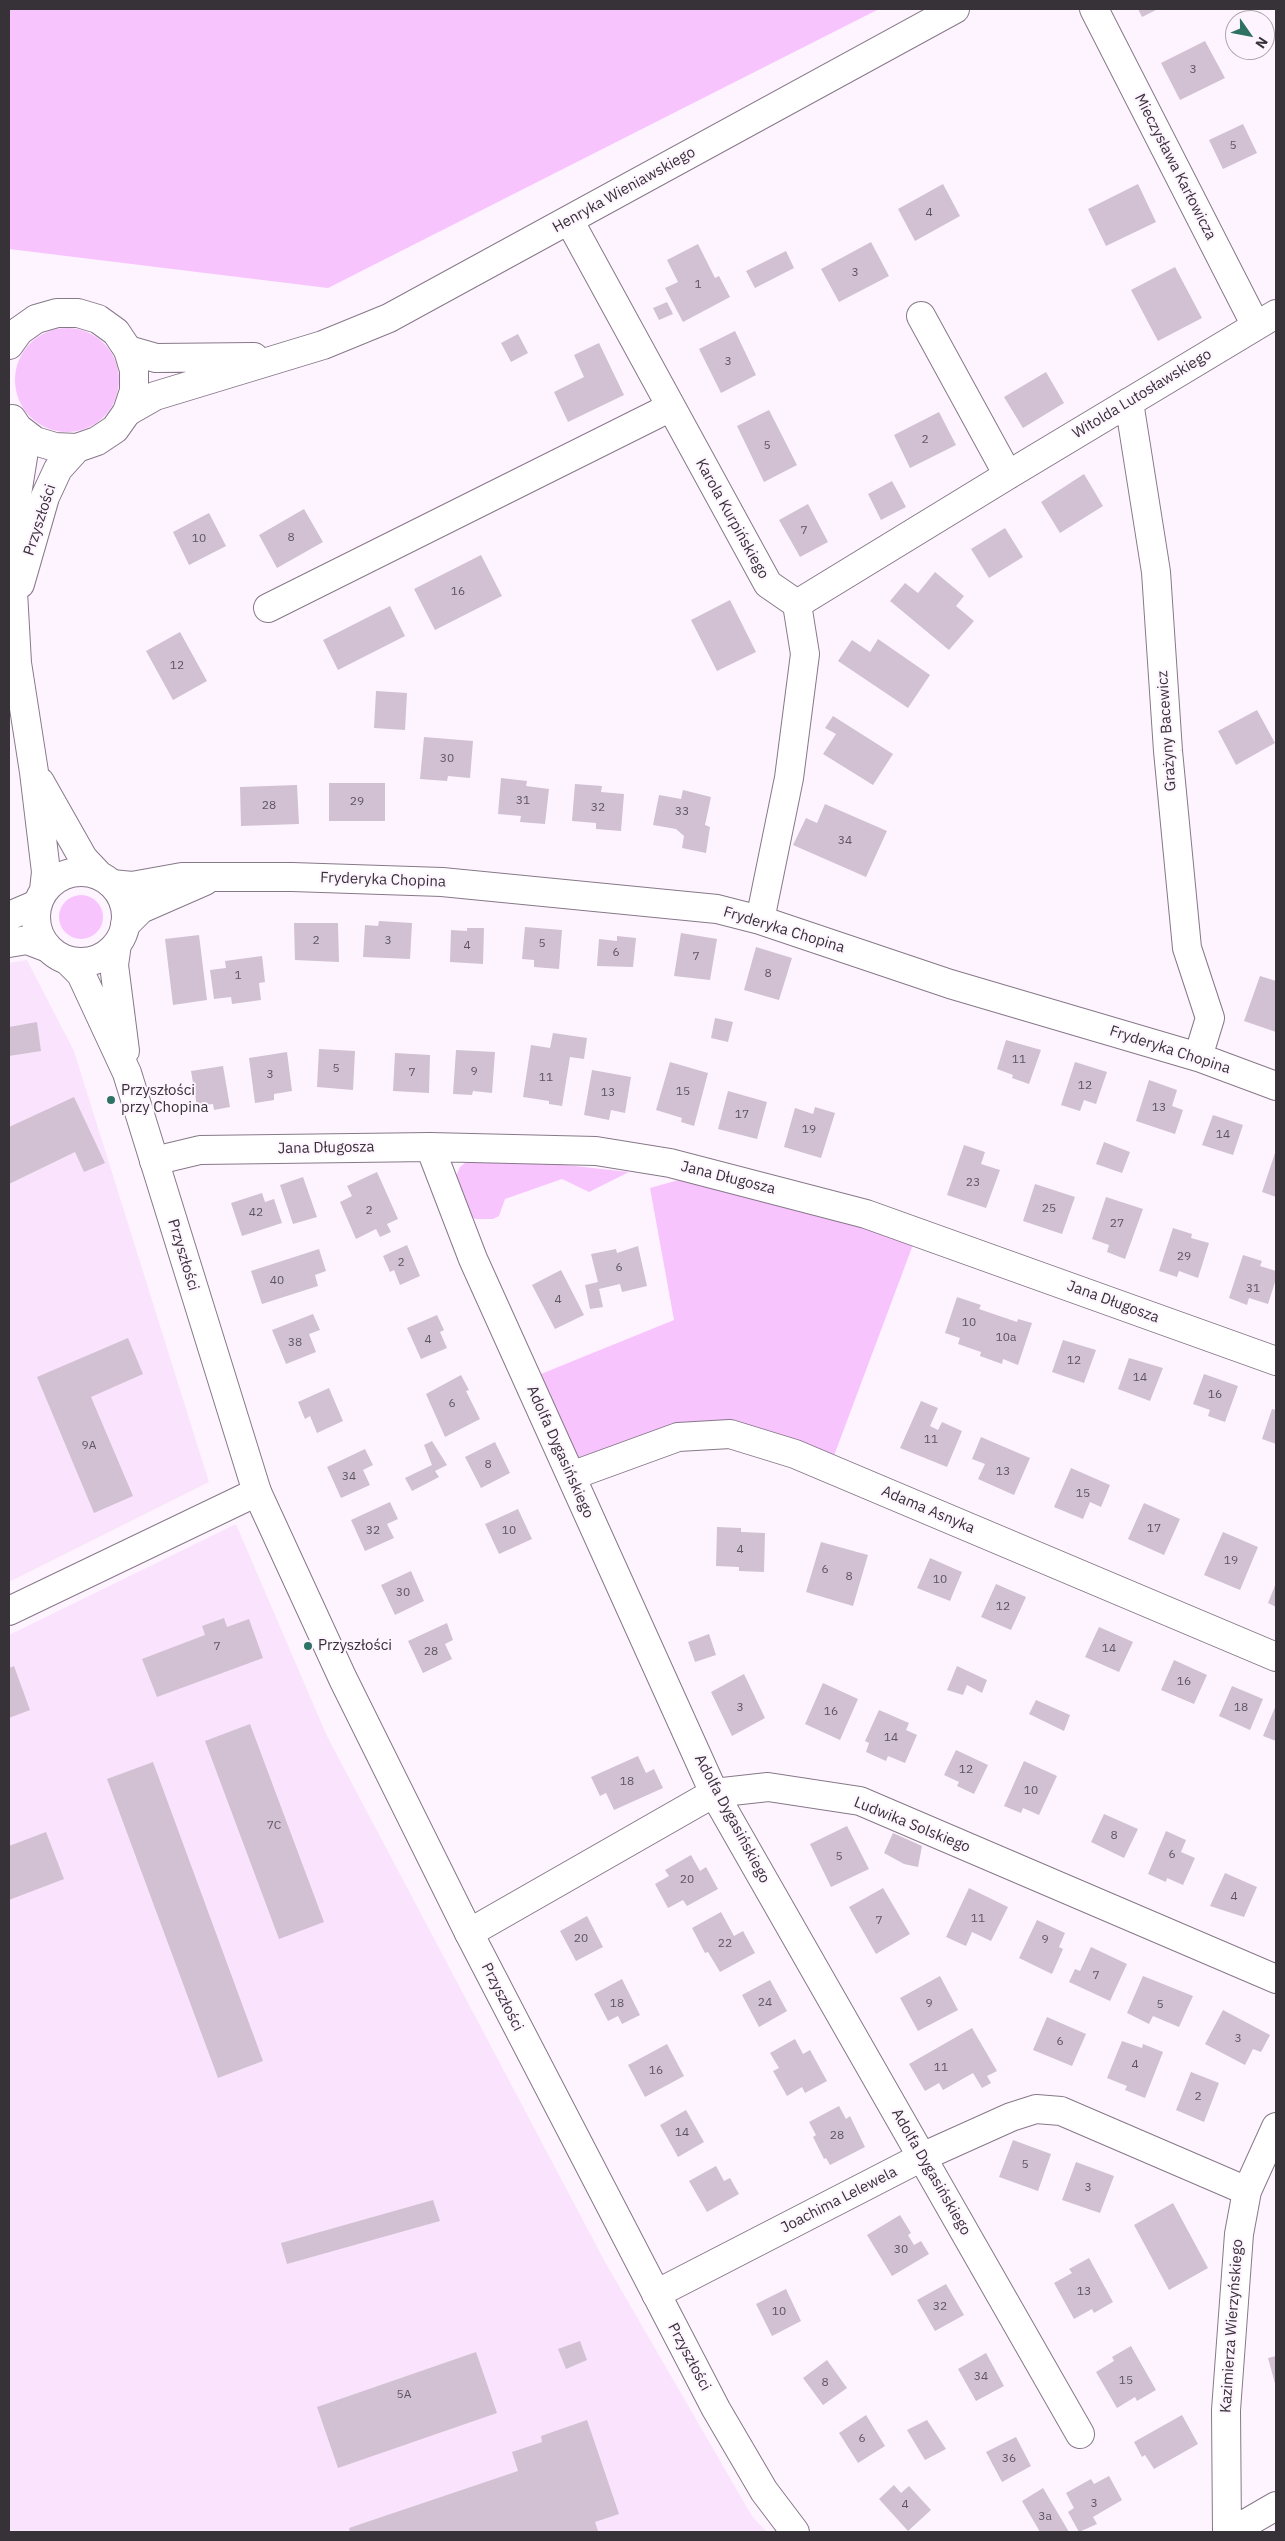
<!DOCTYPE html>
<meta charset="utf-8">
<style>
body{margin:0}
#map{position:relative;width:1285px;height:2541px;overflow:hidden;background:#fef4ff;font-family:"IBM Plex Sans",sans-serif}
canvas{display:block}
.frame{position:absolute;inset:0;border:10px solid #373138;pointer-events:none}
.north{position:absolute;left:1225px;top:10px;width:50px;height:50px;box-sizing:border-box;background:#fef4ff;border:1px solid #aea6af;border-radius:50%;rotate:123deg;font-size:14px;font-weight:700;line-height:20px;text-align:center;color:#373138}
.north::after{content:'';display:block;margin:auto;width:18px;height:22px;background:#2e7265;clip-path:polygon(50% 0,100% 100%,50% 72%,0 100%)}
</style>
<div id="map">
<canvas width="1285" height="2541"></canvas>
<div class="frame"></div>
<div class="north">N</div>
</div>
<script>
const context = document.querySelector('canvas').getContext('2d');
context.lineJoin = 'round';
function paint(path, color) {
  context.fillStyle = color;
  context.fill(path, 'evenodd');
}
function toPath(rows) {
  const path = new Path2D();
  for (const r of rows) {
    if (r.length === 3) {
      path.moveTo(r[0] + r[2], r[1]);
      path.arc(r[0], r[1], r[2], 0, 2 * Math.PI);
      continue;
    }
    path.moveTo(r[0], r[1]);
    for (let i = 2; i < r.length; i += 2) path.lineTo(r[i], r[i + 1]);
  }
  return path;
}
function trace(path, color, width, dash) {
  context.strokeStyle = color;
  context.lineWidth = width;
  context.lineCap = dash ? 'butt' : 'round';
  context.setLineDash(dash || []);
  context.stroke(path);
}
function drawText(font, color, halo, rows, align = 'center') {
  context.font = font + ' "IBM Plex Sans",sans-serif';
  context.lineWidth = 4;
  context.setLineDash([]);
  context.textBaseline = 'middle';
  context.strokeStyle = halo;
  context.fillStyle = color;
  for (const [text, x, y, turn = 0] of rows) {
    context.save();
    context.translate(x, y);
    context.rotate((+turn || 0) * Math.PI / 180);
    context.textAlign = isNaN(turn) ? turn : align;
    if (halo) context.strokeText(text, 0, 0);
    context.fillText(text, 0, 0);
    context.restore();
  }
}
paint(toPath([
 [27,960,74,1051,209,1482,9,1582,9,963],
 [236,1524,327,1736,604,2260,752,2516,767,2532,9,2532,9,1635]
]), '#fae4fd');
paint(toPath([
 [9,9,879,9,328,288,9,249],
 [67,380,52],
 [81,917,22],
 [475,1155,629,1172,589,1192,562,1179,505,1199,499,1216,493,1219,475,1219,459,1206,452,1185,460,1167],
 [693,1176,914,1242,832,1461,734,1425,585,1476,536,1376,674,1320,650,1188]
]), '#f8c4fe');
paint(toPath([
 [1138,9,1158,9,1142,17],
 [1205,41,1225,78,1180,100,1161,63],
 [1243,124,1257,153,1223,169,1209,140],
 [943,184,960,216,915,241,898,209],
 [1138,184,1156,222,1106,246,1088,209],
 [871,242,889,276,839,302,821,269],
 [698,244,715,278,719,276,730,297,683,322,665,288,678,282,667,260],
 [786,251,794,268,755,288,746,271],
 [1175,267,1202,318,1158,341,1131,290],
 [667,302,673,314,659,320,653,308],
 [735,331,756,375,721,393,699,349],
 [518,334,528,353,511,362,501,343],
 [599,343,624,395,568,422,554,392,584,377,574,355],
 [1046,372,1064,403,1023,428,1004,397],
 [769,410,797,465,764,482,737,426],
 [939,412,956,445,910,468,894,435],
 [1084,474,1103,506,1060,533,1041,502],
 [892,481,906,507,881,520,868,494],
 [808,504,828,542,800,557,779,520],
 [304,509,323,542,277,568,259,535],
 [209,513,226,546,189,565,173,532],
 [1005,528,1023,557,989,578,971,549],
 [481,555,502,596,435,630,414,589],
 [935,572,964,596,956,606,974,621,949,650,890,601,905,583,918,593],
 [730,600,756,652,717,671,691,620],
 [390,606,405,636,338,670,323,640],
 [180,632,207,681,173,700,146,651],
 [878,639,930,675,908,708,838,661,852,640,870,652],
 [376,691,407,693,405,730,374,728],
 [1257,710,1275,743,1236,765,1218,731],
 [833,716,893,754,873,785,823,754,836,734,825,728],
 [424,737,473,741,470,778,448,776,447,781,420,779],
 [501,778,527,781,526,786,549,789,545,824,520,822,521,816,498,814],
 [329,783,385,783,385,821,329,821],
 [575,784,602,786,601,792,624,794,621,831,596,829,596,823,572,821],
 [297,785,299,824,241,826,240,787],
 [683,790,711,797,705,825,710,827,706,853,682,848,684,836,676,829,653,825,659,795,681,799],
 [825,804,887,831,866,877,793,845,806,818,817,823],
 [379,921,412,923,410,959,363,957,365,925,378,926],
 [294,923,338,923,339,962,295,960],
 [525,927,562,930,559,969,534,967,534,960,522,959],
 [467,928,484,928,483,964,450,962,451,930,467,931],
 [681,933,717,939,710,980,674,976],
 [199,935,207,1000,173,1005,165,939],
 [617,936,636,938,633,967,597,966,599,939,617,941],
 [756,947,792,958,779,1000,744,990],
 [262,956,265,982,259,983,261,1000,232,1004,231,997,214,999,210,970,226,968,225,961],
 [1260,976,1276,981,1276,1032,1244,1021],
 [715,1018,733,1022,728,1042,711,1038],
 [37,1022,41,1051,9,1056,9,1027],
 [553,1033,587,1038,584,1059,570,1057,562,1106,549,1104,549,1101,523,1097,531,1045,550,1048],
 [1006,1040,1041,1050,1029,1084,1012,1078,1013,1075,997,1069],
 [319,1049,355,1051,353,1090,317,1087],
 [456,1050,495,1052,492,1093,473,1091,472,1095,453,1094],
 [287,1052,292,1091,274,1094,274,1100,255,1103,249,1058],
 [395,1053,430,1055,429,1093,393,1091],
 [670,1062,708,1073,694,1126,681,1122,682,1118,656,1110],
 [1075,1062,1107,1072,1096,1104,1084,1100,1080,1111,1061,1105],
 [223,1066,230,1107,214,1110,213,1104,197,1106,191,1071],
 [592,1070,631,1077,625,1113,611,1110,609,1120,584,1115],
 [1149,1080,1177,1090,1172,1106,1183,1110,1175,1134,1136,1121],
 [728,1091,767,1102,757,1139,718,1129],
 [74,1097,105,1163,84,1172,75,1152,9,1184,9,1127],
 [815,1107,835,1113,821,1158,784,1147,795,1108,813,1114],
 [1213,1115,1243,1125,1233,1155,1202,1145],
 [1104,1142,1130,1152,1122,1173,1096,1164],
 [964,1145,985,1152,981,1164,1000,1170,986,1208,947,1195],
 [1276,1150,1276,1197,1262,1192],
 [377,1172,398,1219,387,1224,391,1232,380,1237,376,1229,356,1239,340,1202,352,1196,347,1186],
 [303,1177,317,1217,293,1224,280,1185],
 [1035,1184,1075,1197,1062,1234,1023,1221],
 [262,1193,265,1202,274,1199,282,1223,242,1236,231,1203],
 [1106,1197,1143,1209,1125,1259,1107,1252,1109,1245,1092,1239],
 [1173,1228,1192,1234,1191,1238,1209,1243,1198,1278,1179,1271,1177,1277,1159,1271],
 [407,1245,420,1276,400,1285,394,1270,390,1272,383,1256],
 [638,1246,647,1286,622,1292,620,1284,599,1289,603,1307,590,1309,585,1285,598,1282,591,1254,616,1249,617,1253],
 [319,1249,326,1271,315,1275,318,1286,262,1304,251,1271],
 [1243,1255,1262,1261,1260,1266,1276,1271,1276,1279,1268,1304,1249,1298,1247,1305,1229,1298],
 [561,1270,584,1315,555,1329,532,1285],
 [957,1297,981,1305,979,1309,1017,1322,1018,1319,1032,1323,1018,1365,1003,1359,1002,1364,980,1356,981,1352,958,1344,960,1338,945,1333],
 [313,1314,320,1330,309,1334,316,1352,286,1364,272,1330],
 [437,1315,444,1330,440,1332,447,1348,421,1359,407,1328],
 [128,1338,143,1374,91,1397,133,1496,94,1513,37,1377],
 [1063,1340,1096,1350,1084,1383,1052,1372],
 [1129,1358,1163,1368,1150,1401,1118,1389],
 [1204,1374,1238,1386,1225,1422,1208,1416,1210,1410,1193,1404],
 [461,1375,469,1390,466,1391,480,1419,445,1437,426,1394],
 [329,1388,343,1421,317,1433,310,1416,305,1419,298,1402],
 [921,1401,938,1408,930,1426,938,1430,942,1422,962,1431,947,1467,900,1448],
 [1272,1409,1276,1410,1276,1444,1262,1439],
 [981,1437,1030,1458,1014,1495,978,1479,985,1464,972,1459],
 [432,1441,447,1465,435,1471,439,1477,412,1491,405,1478,432,1465,424,1445],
 [495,1442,510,1473,481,1488,465,1457],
 [365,1449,373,1465,363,1470,370,1485,341,1498,327,1467],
 [1071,1468,1110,1485,1101,1507,1090,1502,1083,1519,1054,1507],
 [390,1502,398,1519,387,1524,394,1538,365,1551,351,1520],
 [1144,1503,1180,1519,1164,1555,1128,1539],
 [518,1509,532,1539,499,1554,485,1524],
 [717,1527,741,1528,741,1532,765,1533,764,1572,739,1571,739,1567,716,1566],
 [1223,1532,1258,1547,1240,1590,1204,1575],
 [821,1542,868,1555,853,1606,806,1592],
 [930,1558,962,1572,950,1601,917,1588],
 [411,1571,424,1601,395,1615,381,1585],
 [1276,1583,1276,1607,1268,1603],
 [996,1584,1026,1597,1011,1630,981,1617],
 [224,1618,227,1627,249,1619,263,1658,157,1697,142,1659,205,1635,202,1626],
 [447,1623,453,1640,445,1644,452,1659,423,1673,408,1641],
 [1099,1627,1133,1642,1119,1672,1085,1657],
 [709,1634,716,1655,695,1662,688,1642],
 [1174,1660,1207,1675,1194,1704,1161,1690],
 [14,1666,30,1710,9,1718,9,1668],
 [957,1666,987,1680,982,1693,967,1685,963,1695,947,1690],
 [744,1674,765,1718,732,1736,711,1692],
 [823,1683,858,1699,840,1740,805,1724],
 [1232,1686,1263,1699,1250,1730,1219,1716],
 [1036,1700,1070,1715,1064,1731,1029,1714],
 [1276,1705,1276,1741,1263,1736],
 [879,1710,909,1723,906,1730,917,1735,905,1763,888,1756,886,1761,866,1752,869,1743,865,1741],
 [250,1724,324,1922,279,1939,205,1741],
 [956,1750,988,1765,974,1794,957,1786,959,1782,944,1775],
 [638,1756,646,1773,654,1769,663,1788,614,1810,606,1793,600,1796,591,1777],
 [1024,1761,1057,1776,1039,1815,1023,1808,1021,1813,1004,1806],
 [153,1762,263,2061,218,2078,107,1779],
 [1104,1814,1138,1829,1124,1858,1091,1842],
 [847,1826,869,1869,831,1887,810,1844],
 [1166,1831,1186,1840,1181,1852,1195,1858,1183,1885,1167,1878,1166,1882,1148,1874],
 [46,1832,64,1879,9,1900,9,1846],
 [893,1833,922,1846,918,1867,904,1864,884,1853],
 [691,1855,700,1871,706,1867,718,1889,687,1906,683,1900,668,1908,655,1884,669,1876,665,1870],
 [1225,1873,1257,1887,1244,1917,1210,1906],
 [883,1888,910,1934,876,1954,849,1907],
 [969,1888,1008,1907,991,1941,972,1932,966,1946,946,1937],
 [721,1912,734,1936,743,1931,755,1953,720,1972,708,1952,705,1953,692,1928],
 [587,1916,603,1947,576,1961,560,1931],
 [1037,1920,1065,1933,1059,1947,1063,1949,1052,1974,1019,1958],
 [1091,1947,1127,1964,1110,2001,1069,1982,1075,1969,1080,1971],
 [940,1976,958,2010,918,2031,900,1998],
 [1143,1976,1193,1996,1179,2027,1153,2016,1149,2024,1127,2013],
 [622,1979,640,2015,622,2024,618,2016,608,2021,594,1994],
 [770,1980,787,2011,759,2027,742,1995],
 [1223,2010,1270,2035,1261,2052,1253,2049,1245,2065,1205,2044],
 [1047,2017,1086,2034,1072,2066,1033,2050],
 [972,2028,997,2071,987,2076,991,2083,982,2088,973,2073,943,2090,939,2083,925,2091,909,2064],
 [795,2039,803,2054,810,2050,827,2081,805,2093,802,2087,787,2096,773,2071,779,2068,770,2053],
 [1122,2041,1142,2048,1143,2044,1163,2052,1145,2098,1125,2090,1127,2086,1107,2078],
 [667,2044,684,2076,645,2097,628,2065],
 [1191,2072,1219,2083,1204,2122,1176,2110],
 [839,2106,846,2119,850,2116,865,2147,830,2165,826,2158,824,2159,813,2137,816,2135,809,2122],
 [686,2110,704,2142,678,2157,660,2125],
 [1013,2140,1051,2154,1038,2191,999,2177],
 [1076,2162,1114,2176,1100,2213,1062,2200],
 [716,2166,724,2181,730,2178,739,2194,707,2212,689,2181],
 [433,2200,440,2221,287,2264,281,2243],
 [1173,2203,1208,2268,1169,2290,1134,2225],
 [900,2215,911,2233,908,2235,914,2245,921,2241,929,2254,892,2276,867,2235],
 [1089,2258,1113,2302,1094,2313,1092,2309,1074,2319,1054,2283,1072,2273,1069,2269],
 [946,2284,964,2315,935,2331,917,2300],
 [786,2289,801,2321,772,2336,756,2304],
 [580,2341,587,2360,566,2369,558,2349],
 [1131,2346,1156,2390,1137,2401,1135,2397,1117,2408,1096,2372,1114,2361,1112,2357],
 [476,2352,497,2413,338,2468,317,2407],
 [986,2353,1004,2386,976,2401,958,2369],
 [1276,2356,1276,2387,1268,2358],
 [827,2360,847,2388,823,2405,803,2378],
 [866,2415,885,2446,858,2463,839,2433],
 [1182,2415,1198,2444,1154,2469,1145,2455,1142,2457,1134,2442],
 [587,2420,619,2514,595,2522,598,2531,350,2532,349,2528,518,2471,512,2452,542,2442,541,2436],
 [927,2420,946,2449,925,2460,907,2430],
 [1016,2437,1031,2466,1002,2482,986,2452],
 [1109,2476,1122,2500,1093,2517,1097,2524,1079,2532,1068,2512,1074,2508,1066,2493,1091,2479,1094,2484],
 [894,2485,901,2493,909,2486,931,2510,908,2531,879,2499],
 [1043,2488,1069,2532,1040,2532,1022,2501]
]), '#d1c1d3');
const street = toPath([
 [1094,9,1256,326],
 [569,220,768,584,797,604,805,654,789,778,760,920],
 [921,316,1008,475],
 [128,350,156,358,254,357],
 [1129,402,1156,572,1168,751,1187,948,1210,1018,1198,1057],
 [127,412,155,396,323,345,389,318,955,9],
 [797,604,1008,475,1276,314],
 [268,608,671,407],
 [112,884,132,886,182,877,292,877,442,882,717,909,760,920,950,984,1198,1057,1276,1086],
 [9,916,37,904],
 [125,925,141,909,205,881],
 [9,943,27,940,48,948],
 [430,1147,473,1259,714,1793,1080,2434],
 [154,1161,200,1150,430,1147,596,1151,670,1163,866,1214,1276,1361],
 [571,1476,678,1437,730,1434,795,1454,1276,1657],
 [9,1611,257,1492],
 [469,1933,714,1793,768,1787,860,1801,1276,1979],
 [656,2294,922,2157,1011,2117,1036,2109,1061,2111,1247,2191],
 [1227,2532,1226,2410,1239,2234,1247,2191,1276,2127],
 [1231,2532,1276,2506]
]);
const secondary = toPath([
 [9,345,19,331,36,319,57,313,78,313,98,319,116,332,128,350,134,370,134,391,127,412,115,429,97,441,77,448,55,447,35,441,18,428,12,419],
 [18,428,23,457,10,538,17,663,34,772,46,872,44,890],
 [20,584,45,497,58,469,77,448],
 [40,782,83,858,99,875],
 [81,917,45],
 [117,944,114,965,125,1051],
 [68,961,81,974,127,1073,257,1492,343,1679,469,1933,716,2409,764,2491,795,2532]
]);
trace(street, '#877889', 30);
trace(secondary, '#877889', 30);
trace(street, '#fff', 28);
trace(secondary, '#fff', 28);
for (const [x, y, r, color] of [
 [111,1100,5,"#2e7265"],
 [308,1646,5,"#2e7265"]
]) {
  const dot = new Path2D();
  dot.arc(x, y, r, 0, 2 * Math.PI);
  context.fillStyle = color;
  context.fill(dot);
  trace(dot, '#fef4ff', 2);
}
drawText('12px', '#5e555f', null, [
 ["3",1193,70],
 ["5",1233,146],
 ["4",929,213],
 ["3",855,273],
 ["1",698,285],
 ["3",728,362],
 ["2",925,440],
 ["5",767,446],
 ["7",804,531],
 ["8",291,538],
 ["10",199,539],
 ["16",458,592],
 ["12",177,666],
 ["30",447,759],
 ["31",523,801],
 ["29",357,802],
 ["28",269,806],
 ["32",598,808],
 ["33",682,812],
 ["34",845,841],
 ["2",316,941],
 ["3",388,941],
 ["5",542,944],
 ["4",467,946],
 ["6",616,953],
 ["7",696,957],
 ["8",768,974],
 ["1",238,976],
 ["11",1019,1060],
 ["5",336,1069],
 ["9",474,1072],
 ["7",412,1073],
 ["3",270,1075],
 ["11",546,1078],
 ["12",1085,1086],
 ["15",683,1092],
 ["13",608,1093],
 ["13",1159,1108],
 ["17",742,1115],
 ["19",809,1130],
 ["14",1223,1135],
 ["23",973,1183],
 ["25",1049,1209],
 ["2",369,1211],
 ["42",256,1213],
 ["27",1117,1224],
 ["29",1184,1257],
 ["2",401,1263],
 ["6",619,1268],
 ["40",277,1281],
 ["31",1253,1289],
 ["4",558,1300],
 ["10",969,1323],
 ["10a",1006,1338],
 ["4",428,1340],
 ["38",295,1343],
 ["12",1074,1361],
 ["14",1140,1378],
 ["16",1215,1395],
 ["6",452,1404],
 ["11",931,1440],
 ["9A",89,1446],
 ["8",488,1465],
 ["13",1003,1472],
 ["34",349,1477],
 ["15",1083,1494],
 ["17",1154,1529],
 ["32",373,1531],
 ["10",509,1531],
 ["4",740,1550],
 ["19",1231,1561],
 ["6",825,1570],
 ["8",849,1577],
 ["10",940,1580],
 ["30",403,1593],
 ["12",1003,1607],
 ["7",217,1647],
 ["14",1109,1649],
 ["28",431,1652],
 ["16",1184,1682],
 ["3",740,1708],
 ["18",1241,1708],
 ["16",831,1712],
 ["14",891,1738],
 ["12",966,1770],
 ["18",627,1782],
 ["10",1031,1791],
 ["7C",274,1826],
 ["8",1114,1836],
 ["6",1172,1855],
 ["5",839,1857],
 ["20",687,1880],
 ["4",1234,1897],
 ["11",978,1919],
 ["7",879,1921],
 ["20",581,1939],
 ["9",1045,1940],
 ["22",725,1944],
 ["7",1096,1976],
 ["24",765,2003],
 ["18",617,2004],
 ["9",929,2004],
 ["5",1160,2005],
 ["3",1238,2039],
 ["6",1060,2042],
 ["4",1135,2065],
 ["11",941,2068],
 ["16",656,2071],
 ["2",1198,2097],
 ["14",682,2133],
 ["28",837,2136],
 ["5",1025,2165],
 ["3",1088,2188],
 ["30",901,2250],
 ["13",1084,2292],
 ["32",940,2307],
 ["10",779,2312],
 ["34",981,2377],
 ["15",1126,2381],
 ["8",825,2383],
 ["5A",404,2395],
 ["6",862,2439],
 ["36",1009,2459],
 ["3",1094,2504],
 ["4",905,2505],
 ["3a",1045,2517]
]);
drawText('15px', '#373138', '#fef4ff', [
 ["Mieczysława Karłowicza",1175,167,63],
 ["Henryka Wieniawskiego",624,190,-29],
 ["Witolda Lutosławskiego",1142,394,-31],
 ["Karola Kurpińskiego",732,519,61],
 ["Przyszłości",40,520,-72],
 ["Grażyny Bacewicz",1167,731,-94],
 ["Fryderyka Chopina",383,880,2],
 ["Fryderyka Chopina",784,930,17],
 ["Fryderyka Chopina",1170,1050,18],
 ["Jana Długosza",326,1148,-1],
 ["Jana Długosza",728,1178,14],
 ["Przyszłości",183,1255,73],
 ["Jana Długosza",1113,1302,20],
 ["Adolfa Dygasińskiego",560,1452,66],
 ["Adama Asnyka",928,1510,23],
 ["Adolfa Dygasińskiego",732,1819,62],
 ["Ludwika Solskiego",912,1825,22],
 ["Przyszłości",502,1997,63],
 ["Adolfa Dygasińskiego",931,2172,60],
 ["Joachima Lelewela",839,2200,-27],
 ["Kazimierza Wierzyńskiego",1232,2326,-86],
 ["Przyszłości",689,2357,62]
]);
drawText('15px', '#373138', '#fef4ff', [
 ["Przyszłości",121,1091],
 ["przy Chopina",121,1108],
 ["Przyszłości",318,1646]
], 'left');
</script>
